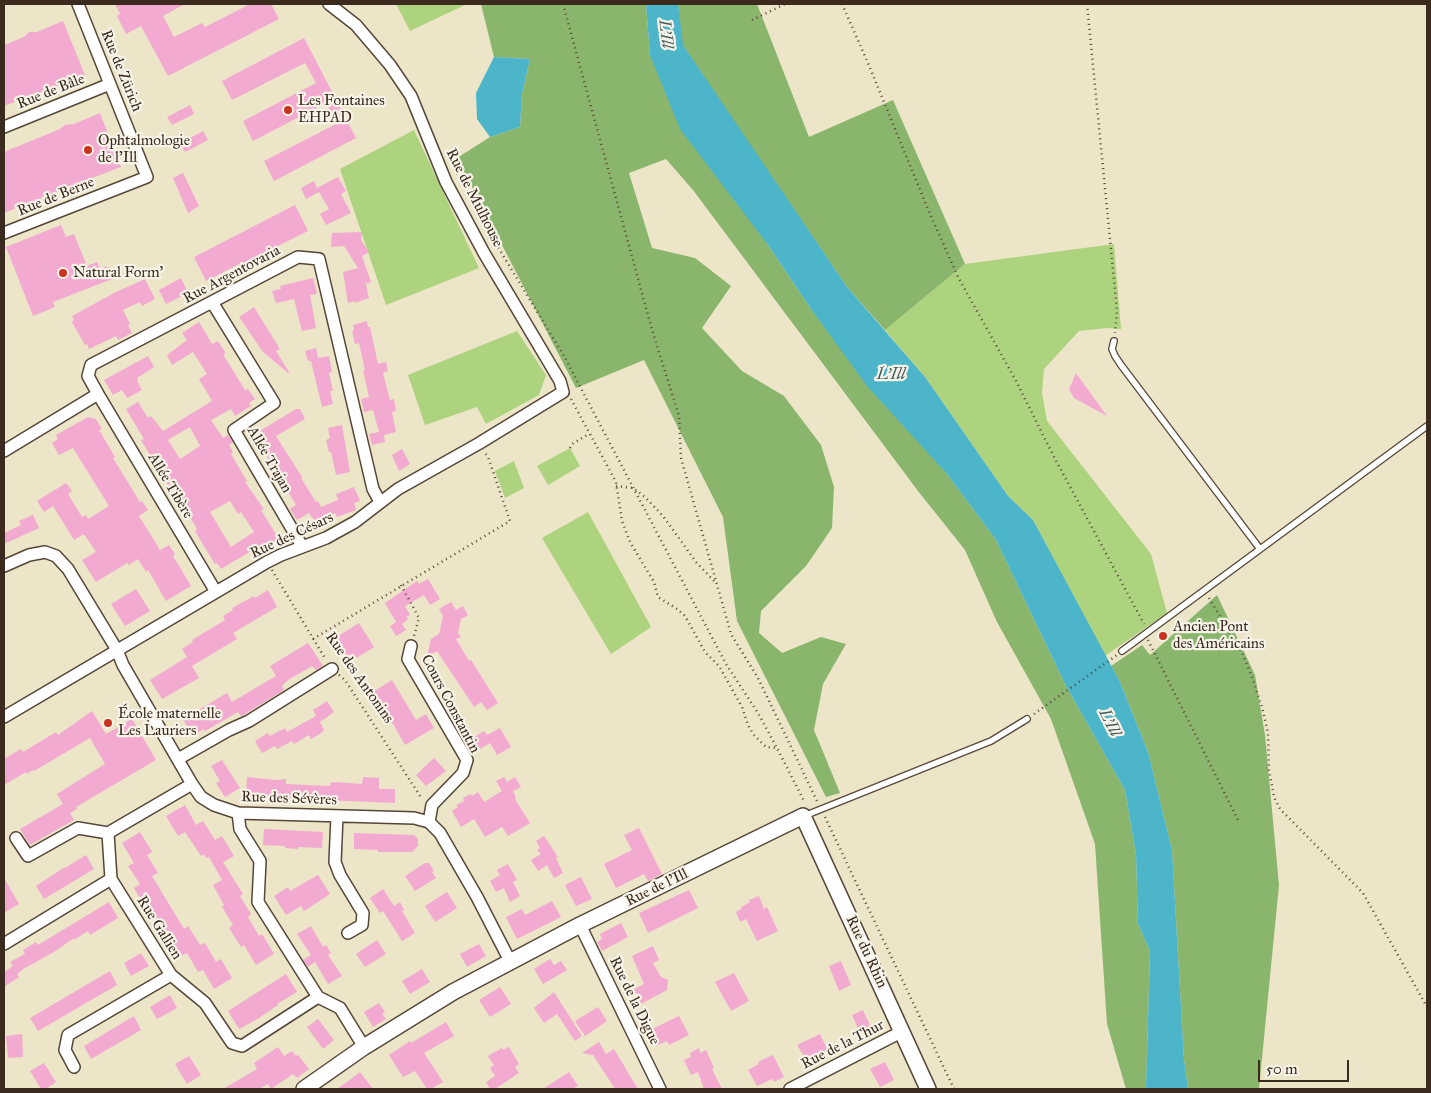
<!DOCTYPE html>
<meta charset="utf-8">
<style>
body{margin:0}
#map{position:relative;width:1431px;height:1093px;overflow:hidden;background:#ece5c8;font-family:"IM FELL Great Primer",serif}
canvas{display:block}
.frame{position:absolute;inset:0;border:5px solid #3b2a1e;pointer-events:none}
.scale{position:absolute;left:1258px;top:1060px;width:91px;height:22px;box-sizing:border-box;border:2px solid #3b2a1e;border-top:0;padding-left:6px;font-size:15px;line-height:18px;white-space:nowrap;color:#3b2a1e;-webkit-text-stroke:4px #f7f3e8;paint-order:stroke}
</style>
<div id="map">
<canvas width="1431" height="1093"></canvas>
<div class="frame"></div>
<div class="scale">50 m</div>
</div>
<script>
const context = document.querySelector('canvas').getContext('2d');
context.lineJoin = 'round';
function paint(path, color) {
  context.fillStyle = color;
  context.fill(path, 'evenodd');
}
function toPath(rows) {
  const path = new Path2D();
  for (const r of rows) {
    path.moveTo(r[0], r[1]);
    for (let i = 2; i < r.length; i += 2) path.lineTo(r[i], r[i + 1]);
  }
  return path;
}
function trace(path, color, width, dash) {
  context.strokeStyle = color;
  context.lineWidth = width;
  context.lineCap = dash ? 'butt' : 'round';
  context.setLineDash(dash || []);
  context.stroke(path);
}
function drawText(font, color, halo, rows, align = 'center') {
  context.font = font + ' "IM FELL Great Primer",serif';
  context.lineWidth = 4.5;
  context.setLineDash([]);
  context.textBaseline = 'middle';
  context.strokeStyle = halo;
  context.fillStyle = color;
  for (const [text, x, y, turn = 0] of rows) {
    context.save();
    context.translate(x, y);
    context.rotate((+turn || 0) * Math.PI / 180);
    context.textAlign = isNaN(turn) ? turn : align;
    if (halo) context.strokeText(text, 0, 0);
    context.fillText(text, 0, 0);
    context.restore();
  }
}
paint(toPath([
 [396,4,467,4,410,31],
 [414,130,479,268,386,305,340,169],
 [1114,244,1121,329,1107,328,1079,331,1044,369,1042,393,1047,421,1151,554,1167,613,1105,656,1033,520,1008,496,925,377,885,330,965,264],
 [517,331,546,375,539,395,486,424,477,407,425,425,408,375],
 [570,448,580,466,548,485,537,466],
 [514,461,524,488,505,498,495,471],
 [588,512,651,627,611,654,542,538]
]), '#add37e');
paint(toPath([
 [481,4,646,4,650,55,768,245,811,309,947,474,996,540,1066,686,1125,790,1136,854,1138,924,1150,951,1146,1089,1126,1089,1107,1024,1095,844,1051,719,997,622,965,550,918,491,693,190,666,159,629,173,652,248,695,258,731,286,702,328,742,371,784,396,821,445,834,487,832,528,806,566,761,611,759,633,782,653,821,637,846,644,823,684,814,730,840,793,826,797,737,621,723,517,644,360,576,388,457,158,490,137,520,127,522,94,530,59,494,57],
 [678,4,757,4,809,137,893,100,965,264,885,330,847,287,682,45],
 [1217,595,1255,675,1265,735,1279,885,1259,1089,1188,1089,1184,1060,1172,850,1148,752,1120,682,1111,666,1142,645,1150,655]
]), '#8ab56d');
paint(toPath([
 [646,4,678,4,683,45,847,287,925,377,1008,496,1033,520,1120,682,1148,752,1172,850,1184,1060,1188,1089,1146,1089,1150,951,1138,924,1136,854,1125,790,1066,686,996,540,947,474,867,386,811,309,768,245,680,129,650,55],
 [494,57,530,59,522,94,520,127,490,137,477,119,476,93]
]), '#4cb5ca');
paint(toPath([
 [115,4,185,4,163,16,174,37,202,23,205,27,250,4,271,4,279,19,168,76,141,26,126,34,117,16,120,14],
 [63,21,85,75,4,106,4,45,24,37,29,32,37,32],
 [304,38,356,138,274,181,264,161,336,124,326,103,253,141,243,121,316,83,305,63,232,100,222,81],
 [190,105,194,114,172,125,167,117],
 [100,113,121,167,42,197,37,202,29,203,4,213,4,152,60,129,65,125,74,124],
 [203,131,208,140,185,152,181,143],
 [183,173,199,206,188,213,173,178],
 [338,177,346,191,341,194,351,213,326,225,320,214,329,209,319,192,306,199,301,188,314,181,317,188],
 [295,205,308,231,272,249,274,251,241,268,239,264,206,281,194,257],
 [61,225,66,237,74,234,87,266,97,262,100,269,107,266,112,279,53,302,55,307,33,316,6,247],
 [362,232,361,240,369,252,362,256,371,282,367,284,365,280,369,298,355,303,355,301,348,303,343,272,358,268,344,246,331,247,332,233],
 [181,278,188,293,166,304,159,290],
 [313,278,317,294,310,295,316,328,302,331,294,299,276,303,272,291,281,289,280,286],
 [145,279,155,299,142,306,140,302,123,310,130,324,128,325,132,333,118,340,116,336,89,349,87,344,85,345,72,322,74,320,72,316,116,292],
 [254,307,280,349,276,351,289,372,288,373,263,352,239,317],
 [367,321,368,327,370,327,378,364,386,362,388,371,383,373,390,400,394,399,396,411,392,412,396,432,384,435,385,442,372,445,369,434,379,432,373,410,364,412,361,399,369,397,363,370,365,370,359,343,355,344,352,331,354,331,353,325],
 [199,322,212,344,218,341,225,352,224,356,245,390,248,389,255,399,249,403,251,406,235,416,231,409,211,420,223,438,228,435,233,442,229,445,233,452,231,454,247,481,245,482,264,509,261,510,279,539,263,549,261,545,221,569,217,563,215,564,195,531,197,529,170,484,168,485,141,440,144,439,126,409,138,402,148,418,151,416,163,431,212,401,199,379,207,374,193,352,172,365,167,355,187,340,182,333],
 [190,427,200,446,180,459,168,440],
 [230,501,238,514,241,512,254,532,231,547,210,512],
 [316,348,318,358,329,356,332,372,329,373,333,391,330,391,333,404,322,407,311,361,308,361,305,351],
 [148,356,154,367,137,378,138,380,137,381,142,390,127,398,122,390,113,395,104,380],
 [1076,373,1107,416,1074,398,1069,389],
 [296,409,300,409,305,419,276,436,302,477,301,478,316,502,318,501,321,507,338,500,336,494,354,487,360,501,354,503,356,510,337,517,335,513,317,524,309,513,297,520,290,509,296,505,257,439,258,432],
 [88,417,96,419,102,429,99,430,115,457,113,458,140,502,142,501,148,510,139,516,160,550,169,545,175,554,173,556,191,586,166,601,148,570,146,572,138,559,129,565,127,563,96,582,82,560,96,552,84,534,74,540,53,506,44,512,37,501,66,483,72,491,68,494,82,517,86,515,88,519,109,506,73,448,59,455,52,443,58,439,56,435],
 [342,425,350,472,336,475,331,452,329,452,326,440,330,438,328,428],
 [402,449,410,464,399,471,392,455],
 [33,515,39,528,4,544,4,533,21,525,19,521],
 [428,579,440,599,430,605,424,595,405,606,410,615,406,617,408,619,402,624,406,630,396,636,390,626,396,622,385,603,417,581,419,584],
 [136,589,150,611,125,626,111,604],
 [268,590,277,607,233,633,237,639,192,666,199,678,162,699,150,680,187,657,182,649,193,642,192,640,225,620,223,616,233,610,232,608,254,596,255,598],
 [451,602,456,610,463,606,468,615,461,619,458,633,461,637,456,639,469,661,471,660,498,703,487,710,481,702,474,707,437,651,427,657,431,639,439,634,443,616,439,609],
 [359,623,374,647,350,662,335,638],
 [308,643,323,666,316,670,312,666,288,680,282,686,284,690,245,714,241,716,238,712,205,731,204,729,193,736,183,719,227,693,232,702,276,676,270,666],
 [392,680,416,720,426,714,434,728,405,745,389,717,386,719,370,694],
 [327,701,334,712,320,722,324,730,320,734,311,739,309,735,294,744,292,741,277,749,275,746,262,753,255,741,268,733,270,736,285,728,287,732,316,716,313,710],
 [92,711,106,734,132,719,156,760,76,807,77,809,70,813,74,820,30,845,20,829,63,804,57,794,105,764,90,738,34,771,33,770,27,774,26,772,4,785,4,759,21,749,23,752,56,732,58,735],
 [500,728,511,747,497,755,490,743,480,749,473,738,484,731,487,735],
 [434,758,446,771,426,786,416,775],
 [222,760,240,788,225,797,216,783,220,781,211,766],
 [247,777,276,780,286,779,286,784,330,786,330,783,336,782,362,784,363,777,379,778,379,789,395,789,395,803,253,797,253,796,246,795],
 [504,777,507,782,515,777,521,787,513,791,516,798,515,799,530,823,508,836,502,827,485,837,474,819,461,827,452,811,458,807,456,805,464,801,463,798,471,794,472,796,478,792,484,802,502,791,496,781],
 [185,805,196,825,203,821,215,840,222,836,234,856,223,862,243,894,240,896,251,914,248,917,259,936,262,934,274,954,256,965,244,945,241,947,229,928,233,925,222,907,224,905,213,885,222,880,209,857,206,858,204,854,201,856,185,832,178,836,166,816],
 [639,828,662,874,648,881,644,874,616,888,604,864,632,850,624,835],
 [264,829,323,832,322,848,298,847,298,849,285,848,285,846,263,845],
 [140,832,152,852,147,855,158,873,152,876,184,929,188,926,200,945,205,943,216,962,221,959,232,978,214,989,203,970,198,972,187,953,181,956,170,937,165,940,134,888,140,884,128,866,134,863,122,843],
 [354,833,414,835,418,839,418,846,412,852,378,852,378,850,354,849],
 [544,836,558,857,556,858,563,873,554,878,547,865,538,871,531,860,541,854,537,850,540,848,536,841],
 [86,855,94,869,44,899,36,886,65,867,65,868],
 [425,863,429,863,434,871,432,872,436,878,415,891,405,876],
 [508,864,517,880,513,882,520,896,510,902,504,888,496,892,490,881,500,875,497,870],
 [318,875,330,894,304,911,301,906,286,915,274,896,288,887,290,891],
 [581,877,592,899,576,906,565,885],
 [4,878,19,904,4,913],
 [383,889,394,906,400,902,404,910,402,911,415,933,402,941,383,911,380,913,370,898],
 [689,890,698,908,648,933,639,913],
 [447,892,457,908,435,922,425,906],
 [759,896,764,909,767,907,778,931,757,941,746,919,740,922,736,912,741,909,741,907,750,902,749,900],
 [552,901,561,917,517,939,506,917,522,909,525,915],
 [109,902,118,918,90,935,88,931,74,940,74,938,54,952,25,968,17,974,19,977,4,987,4,972,13,966,10,962,25,954,23,950,36,942,38,945],
 [621,923,628,937,602,951,597,942,602,939,600,934],
 [311,926,323,947,326,945,331,953,328,955,342,976,328,984,315,962,308,967,303,960,311,955,297,934],
 [377,940,386,954,365,967,356,954],
 [479,944,486,956,467,967,460,954],
 [653,946,659,960,653,963,661,977,668,980,667,990,641,1004,634,989,644,984,632,956],
 [141,953,149,966,131,976,124,963],
 [550,959,554,965,561,961,567,970,543,984,534,969],
 [841,961,851,985,839,991,829,966],
 [422,969,430,982,410,994,402,981],
 [110,971,117,985,38,1031,30,1018],
 [734,973,749,1001,731,1011,715,982],
 [286,974,297,992,277,1004,278,1005,259,1018,239,1029,228,1011],
 [500,987,511,1004,490,1017,479,1000],
 [554,992,582,1036,575,1041,557,1014,544,1023,534,1008],
 [170,995,177,1008,157,1019,150,1007],
 [379,1003,385,1012,382,1014,386,1019,373,1027,364,1012],
 [598,1007,607,1021,585,1036,575,1021],
 [863,1010,871,1028,860,1033,852,1015],
 [134,1016,141,1030,91,1059,84,1046],
 [679,1016,689,1035,669,1045,667,1041,656,1046,648,1031],
 [318,1019,334,1040,323,1049,307,1027],
 [446,1022,454,1036,424,1053,443,1082,431,1089,427,1089,415,1071,403,1077,389,1055,410,1041,411,1043],
 [22,1034,23,1057,8,1058,6,1036],
 [820,1034,828,1051,807,1061,797,1045],
 [599,1042,606,1054,614,1049,638,1089,615,1089,593,1055,582,1053],
 [278,1047,284,1056,292,1051,296,1056,298,1055,309,1069,297,1078,293,1074,271,1089,268,1084,259,1089,223,1089,257,1069,254,1063],
 [509,1047,519,1064,515,1067,519,1073,495,1089,490,1089,486,1082,495,1076,490,1068,494,1065,488,1056,502,1048,503,1050],
 [699,1048,700,1053,706,1050,714,1068,712,1069,722,1089,704,1089,698,1072,691,1075,684,1060,691,1057,690,1053],
 [773,1055,784,1077,774,1082,772,1079,757,1086,748,1070,759,1064,758,1062],
 [189,1056,201,1075,187,1084,175,1064],
 [885,1062,894,1080,880,1087,870,1069],
 [44,1063,56,1082,46,1089,41,1089,30,1071],
 [360,1072,373,1089,337,1089,351,1079],
 [569,1072,578,1086,572,1089,543,1089]
]), '#f2aad1');
const lane = toPath([
 [1114,341,1112,349,1115,356,1121,365,1260,549],
 [1122,651,1427,426],
 [804,816,991,741,1027,719]
]);
const street = toPath([
 [4,127,110,84],
 [4,233,147,177,78,4],
 [212,302,274,403,234,430,302,546],
 [98,394,216,592],
 [4,451,98,394,88,376,91,365,298,257,319,259,373,489,380,502],
 [4,566,29,555,45,552,56,556,68,569,117,650,123,665,192,784,201,797,214,805,238,813,414,818,429,822],
 [411,646,408,659,467,760,463,773,432,805,429,822],
 [4,717,267,562,281,555,326,538,355,522,398,489,478,444,563,392,560,381,484,253,446,182,411,96,390,65,356,25,329,4],
 [178,759,229,730,249,721,332,669],
 [192,784,108,833,111,879,171,975,205,1003,232,1043,242,1046,318,997],
 [238,813,240,829,260,861,258,902,318,997,340,1008,364,1047],
 [337,816,335,862,340,875,363,913,362,925,348,933],
 [429,822,440,833,477,897,510,961],
 [16,838,28,856,78,828,108,833],
 [580,925,660,1089],
 [4,944,111,879],
 [74,1067,65,1050,68,1035,171,975],
 [790,1089,903,1031]
]);
const secondary = toPath([
 [304,1089,364,1047,453,992,580,925,803,816,928,1089]
]);
trace(lane, '#564638', 8);
trace(street, '#564638', 14);
trace(secondary, '#564638', 18);
trace(toPath([
 [563,4,652,330,679,416,681,458,731,634,758,678,817,801],
 [842,4,868,63,930,214,958,277,1015,379,1053,455,1144,624],
 [1087,4,1117,311,1115,333],
 [752,20,785,4],
 [449,155,457,173,501,252,564,356,726,664,758,713,777,748],
 [571,399,616,482,622,521,630,542,654,582,658,597,677,609,685,616,705,652,719,666,742,707,748,725,753,734,766,747,777,748,805,803],
 [570,448,572,444,589,434],
 [616,486,633,488,645,497,663,516,696,562,716,583],
 [272,570,326,660],
 [401,585,419,618,414,636],
 [1209,598,1242,652,1253,680,1262,707,1268,733,1269,770,1274,797,1280,809,1363,893,1427,1007],
 [313,639,510,521,488,457,485,453],
 [1148,640,1239,822],
 [339,675,345,680,422,799],
 [1034,714,1117,655],
 [825,817,954,1089]
]), '#564638', 2.5, [1, 4]);
trace(lane, '#fff', 5.5);
trace(street, '#fff', 11);
trace(secondary, '#fff', 15);
for (const [x, y, r, color] of [
 [288,110,5,"#c8321e"],
 [88,150,5,"#c8321e"],
 [63,273,5,"#c8321e"],
 [1163,636,5,"#c8321e"],
 [108,723,5,"#c8321e"]
]) {
  const dot = new Path2D();
  dot.arc(x, y, r, 0, 2 * Math.PI);
  context.fillStyle = color;
  context.fill(dot);
  trace(dot, '#f7f3e8', 2);
}
drawText('15px', '#3b2a1e', '#f7f3e8', [
 ["Rue de Zürich",121,71,68],
 ["Rue de Bâle",51,92,-22],
 ["Rue de Berne",56,197,-22],
 ["Rue de Mulhouse",474,198,63],
 ["Rue Argentovaria",232,275,-28],
 ["Allée Trajan",269,460,60],
 ["Allée Tibère",170,486,59],
 ["Rue des Césars",292,536,-25],
 ["Rue des Antonins",359,678,55],
 ["Cours Constantin",450,704,62],
 ["Rue des Sévères",289,799,2],
 ["Rue de l'Ill",657,888,-26],
 ["Rue Gallien",159,928,58],
 ["Rue du Rhin",866,952,65],
 ["Rue de la Digue",634,1001,64],
 ["Rue de la Thur",843,1045,-27]
]);
drawText('15px', '#3b2a1e', '#f7f3e8', [
 ["Les Fontaines",298,101],
 ["EHPAD",298,118],
 ["Ophtalmologie",98,141],
 ["de l'Ill",98,158],
 ["Natural Form'",73,273],
 ["Ancien Pont",1173,627],
 ["des Américains",1173,644],
 ["École maternelle",118,714],
 ["Les Lauriers",118,731]
], 'left');
drawText('italic 16px', '#415b5a', '#f7f3e8', [
 ["L'Ill",665,34,83],
 ["L'Ill",891,375],
 ["L'Ill",1109,723,63]
]);
</script>
